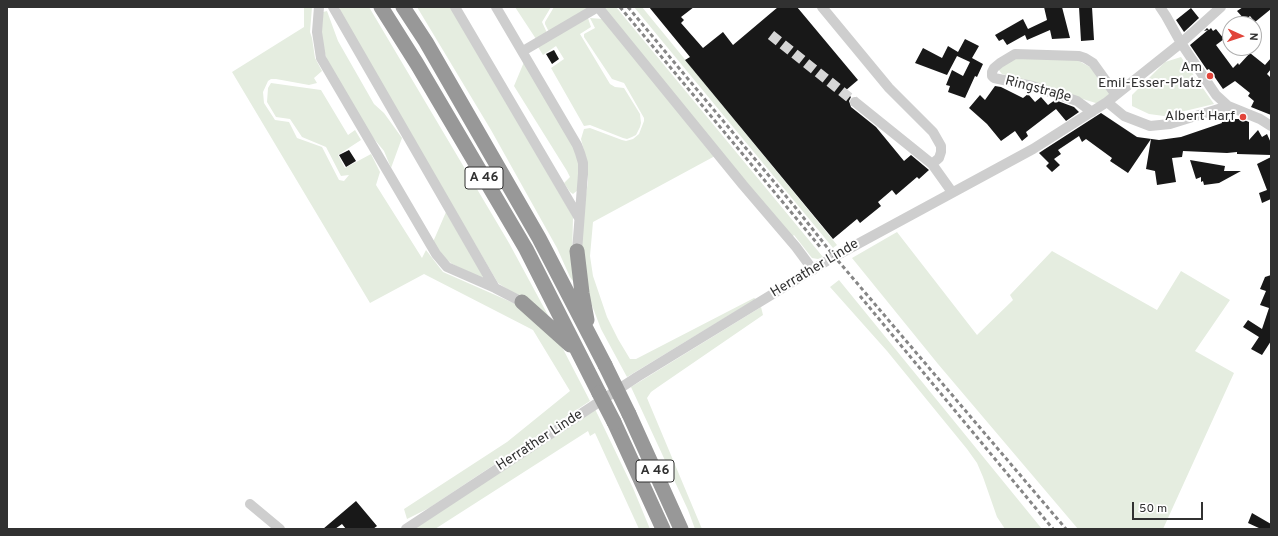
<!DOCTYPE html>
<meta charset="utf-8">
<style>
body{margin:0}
#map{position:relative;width:1278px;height:536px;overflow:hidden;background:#fff;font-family:Overpass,sans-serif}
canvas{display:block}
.frame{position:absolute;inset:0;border:8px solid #313131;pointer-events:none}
.north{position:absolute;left:1222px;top:16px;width:40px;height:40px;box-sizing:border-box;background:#fff;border:1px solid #adadad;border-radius:50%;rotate:93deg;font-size:11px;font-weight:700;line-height:16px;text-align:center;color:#313131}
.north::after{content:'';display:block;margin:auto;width:14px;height:18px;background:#e1443a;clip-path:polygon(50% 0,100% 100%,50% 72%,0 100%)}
.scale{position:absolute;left:1132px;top:502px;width:71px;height:18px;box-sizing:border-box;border:2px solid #313131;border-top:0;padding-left:5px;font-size:12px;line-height:14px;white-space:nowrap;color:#313131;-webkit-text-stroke:3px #fff;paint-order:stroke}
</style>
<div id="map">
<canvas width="1278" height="536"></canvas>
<div class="frame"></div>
<div class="north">N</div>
<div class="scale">50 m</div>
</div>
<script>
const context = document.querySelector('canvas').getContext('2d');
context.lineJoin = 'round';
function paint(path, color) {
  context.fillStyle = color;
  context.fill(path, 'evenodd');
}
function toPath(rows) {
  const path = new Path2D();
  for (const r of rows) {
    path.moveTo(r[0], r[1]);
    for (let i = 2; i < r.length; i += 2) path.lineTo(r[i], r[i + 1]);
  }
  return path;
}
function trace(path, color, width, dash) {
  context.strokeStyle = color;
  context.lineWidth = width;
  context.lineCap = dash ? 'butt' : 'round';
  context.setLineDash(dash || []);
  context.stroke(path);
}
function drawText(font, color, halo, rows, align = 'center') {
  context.font = font + ' Overpass,sans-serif';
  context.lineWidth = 4;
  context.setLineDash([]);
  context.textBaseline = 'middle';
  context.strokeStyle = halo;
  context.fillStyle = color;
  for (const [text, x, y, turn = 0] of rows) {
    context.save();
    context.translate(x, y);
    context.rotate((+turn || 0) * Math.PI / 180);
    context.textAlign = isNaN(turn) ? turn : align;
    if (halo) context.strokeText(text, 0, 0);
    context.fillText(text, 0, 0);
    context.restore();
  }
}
paint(toPath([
 [304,7,312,7,310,32,312,38,315,58,322,71,314,78,317,83,309,85,276,79,271,79,268,81,263,92,264,103,275,120,289,122,297,138,322,147,339,180,344,181,349,175,341,176,326,147,302,137,290,119,276,117,267,102,268,88,271,83,321,90,348,135,355,130,361,140,338,155,345,168,371,154,380,172,376,185,422,258,426,250,443,272,518,305,562,347,590,401,429,508,407,519,404,509,507,442,570,391,533,330,424,274,370,303,232,72,304,27],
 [341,7,369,7,509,243,549,317,498,283,338,12],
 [417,7,450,7,573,217,572,260,575,284,570,277,557,248,491,130],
 [515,7,551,7,542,22,548,35,536,39],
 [554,7,594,7,550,34,545,24,545,22],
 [600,7,616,7,823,257,818,259,812,258,794,235,792,237],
 [634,7,642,7,837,245,833,248,824,237],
 [327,11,338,41,374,104,384,113,402,138,391,168,384,151,370,134,327,60,321,40,323,12],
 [588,18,591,27,580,34,610,84,615,87,624,88,640,114,641,123,640,127,636,135,632,137,627,139,623,138,590,125,584,126,551,68,564,59,556,46,543,55,538,47],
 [590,18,603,19,715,156,593,222,590,256,593,276,607,317,618,339,630,359,636,359,754,298,756,299,627,377,601,329,588,295,581,250,582,219,588,182,588,166,581,139,584,129,590,128,622,140,626,141,633,139,639,134,644,121,644,118,624,83,612,79,584,37,584,34,595,28],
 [1014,57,1077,60,1090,67,1111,94,1099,104,1002,74,998,69],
 [1181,57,1214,104,1164,116,1149,114,1132,106,1132,95,1165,62],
 [524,62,575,150,579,164,578,190,573,194,570,192,564,183,570,177,567,171,514,86],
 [446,212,483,276,482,278,452,264,444,257,433,242],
 [897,232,977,335,1013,300,1010,295,1052,251,1157,310,1181,271,1230,300,1195,351,1234,373,1163,529,1078,529,938,364,852,258],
 [839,280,1042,529,1005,529,997,517,983,477,977,463,967,449,887,351,830,287],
 [761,307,763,315,658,387,651,392,647,398,702,529,695,529,688,510,631,387],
 [595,409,633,488,650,529,639,529,595,433,590,436,588,431,435,529,414,529]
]), '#e5ede0');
paint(toPath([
 [649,7,694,7,681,17,684,20,681,23,703,48,723,32,733,45,778,7,797,7,858,80,845,91,851,97,849,101,851,107,876,127,904,161,911,155,929,170,919,179,917,177,896,195,892,190,878,202,881,206,860,223,857,219,833,239,685,60,690,57],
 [1044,7,1062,7,1070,38,1052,39,1050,30,1027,40,1025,35,1007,45,1003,39,999,41,995,35,1023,19,1028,29,1047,20],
 [1079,7,1092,7,1094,40,1081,41],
 [1243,7,1271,7,1271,9,1255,22,1250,16,1245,20,1237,11],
 [1191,8,1199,18,1184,32,1176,20],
 [1207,28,1209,30,1211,28,1213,31,1216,29,1224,39,1216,45,1233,68,1238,63,1239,65,1250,53,1265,65,1271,58,1271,69,1267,74,1271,78,1271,115,1251,107,1254,101,1248,96,1250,93,1235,81,1223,89,1209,69,1207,70,1190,45,1208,30,1204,31],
 [965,39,979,46,972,58,983,64,977,77,975,76,965,98,948,92,950,86,946,85,952,70,963,76,970,62,957,56,947,75,915,63,923,48,942,58,948,46,958,52],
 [554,50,559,59,552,64,546,54],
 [995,86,1001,87,1023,98,1028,94,1035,102,1041,97,1048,105,1055,100,1074,107,1079,112,1066,121,1056,109,1026,132,1028,136,1022,141,1015,131,1001,141,987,124,969,108,980,95,985,100],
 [1101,113,1137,137,1159,140,1181,137,1222,123,1221,119,1242,119,1249,122,1249,140,1258,130,1262,137,1267,134,1271,143,1271,155,1237,154,1237,152,1227,153,1183,151,1182,157,1172,158,1176,182,1157,185,1155,171,1146,169,1151,139,1128,173,1110,161,1112,158,1086,139,1082,142,1079,136,1058,150,1061,154,1054,159,1060,165,1052,172,1046,166,1049,163,1039,153,1045,149,1047,152,1045,149],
 [349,150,356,161,346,167,339,155],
 [1271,157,1271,199,1262,203,1259,193,1267,190,1257,164],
 [1190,160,1225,166,1224,171,1241,171,1219,183,1204,185,1203,181,1201,182,1201,177,1196,179],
 [1271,275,1271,341,1262,355,1251,349,1259,337,1243,327,1248,320,1262,329,1269,308,1260,305,1266,291,1260,289,1265,277],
 [356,501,377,526,373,529,346,529,342,524,335,529,323,529],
 [1252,513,1271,524,1271,529,1261,529,1248,523]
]), '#181818');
trace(toPath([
 [771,35,855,102]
]), '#d6d6d6', 10, [10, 5]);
trace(toPath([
 [319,7,317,32,321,58,436,254,447,267,495,288,522,302],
 [333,7,495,288],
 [455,7,579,218],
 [496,7,577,145,580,153,583,163,583,174,577,251],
 [822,7,889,88,933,132,941,146,941,152,939,158,932,164],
 [1160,7,1166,16,1181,43,1216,95,1228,106,1260,119,1271,126],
 [523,51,598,7,743,185,796,247,813,270],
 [855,102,932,164,952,192],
 [1107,102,1124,116,1150,126,1170,124,1228,106],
 [1092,112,1077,101,1032,86,994,78,992,76,992,72,994,68,1000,63,1015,54,1079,56,1085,58,1093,63,1116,95],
 [250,504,280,529],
 [406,529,637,377,830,259,1033,149,1107,102,1181,43,1221,7]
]), '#cecece', 10);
trace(toPath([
 [381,7,417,64,526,249,599,393],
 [403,7,426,42,539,238,605,365],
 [577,251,582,293,587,320],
 [522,302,570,345],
 [629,414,681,529],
 [614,422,663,529]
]), '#989898', 15);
trace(toPath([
 [620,7,821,248],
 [628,7,795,207,834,256,1066,529],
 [860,296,1053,529]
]), '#868686', 3, [4, 3]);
trace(toPath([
 [605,365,629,414],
 [599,393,614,422]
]), '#989898', 15);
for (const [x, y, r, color] of [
 [1210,76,4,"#e1443a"],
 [1243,117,4,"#e1443a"]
]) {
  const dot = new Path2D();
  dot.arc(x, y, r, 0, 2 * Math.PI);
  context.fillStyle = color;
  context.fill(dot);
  trace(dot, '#fff', 1.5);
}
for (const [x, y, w] of [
 [484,178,38],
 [655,471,38]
]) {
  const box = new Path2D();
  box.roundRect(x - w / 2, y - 11, w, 22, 3);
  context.fillStyle = '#fff';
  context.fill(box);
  trace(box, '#313131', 1);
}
drawText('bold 13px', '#313131', null, [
 ["A 46",484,178],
 ["A 46",655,471]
]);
drawText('14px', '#313131', '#fff', [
 ["Am",1202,68],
 ["Emil-Esser-Platz",1202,84],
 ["Albert Harf",1235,117]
], 'right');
drawText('14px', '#313131', '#fff', [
 ["Ringstraße",1038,90,15],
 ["Herrather Linde",815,269,-31],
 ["Herrather Linde",540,441,-33]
]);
</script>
